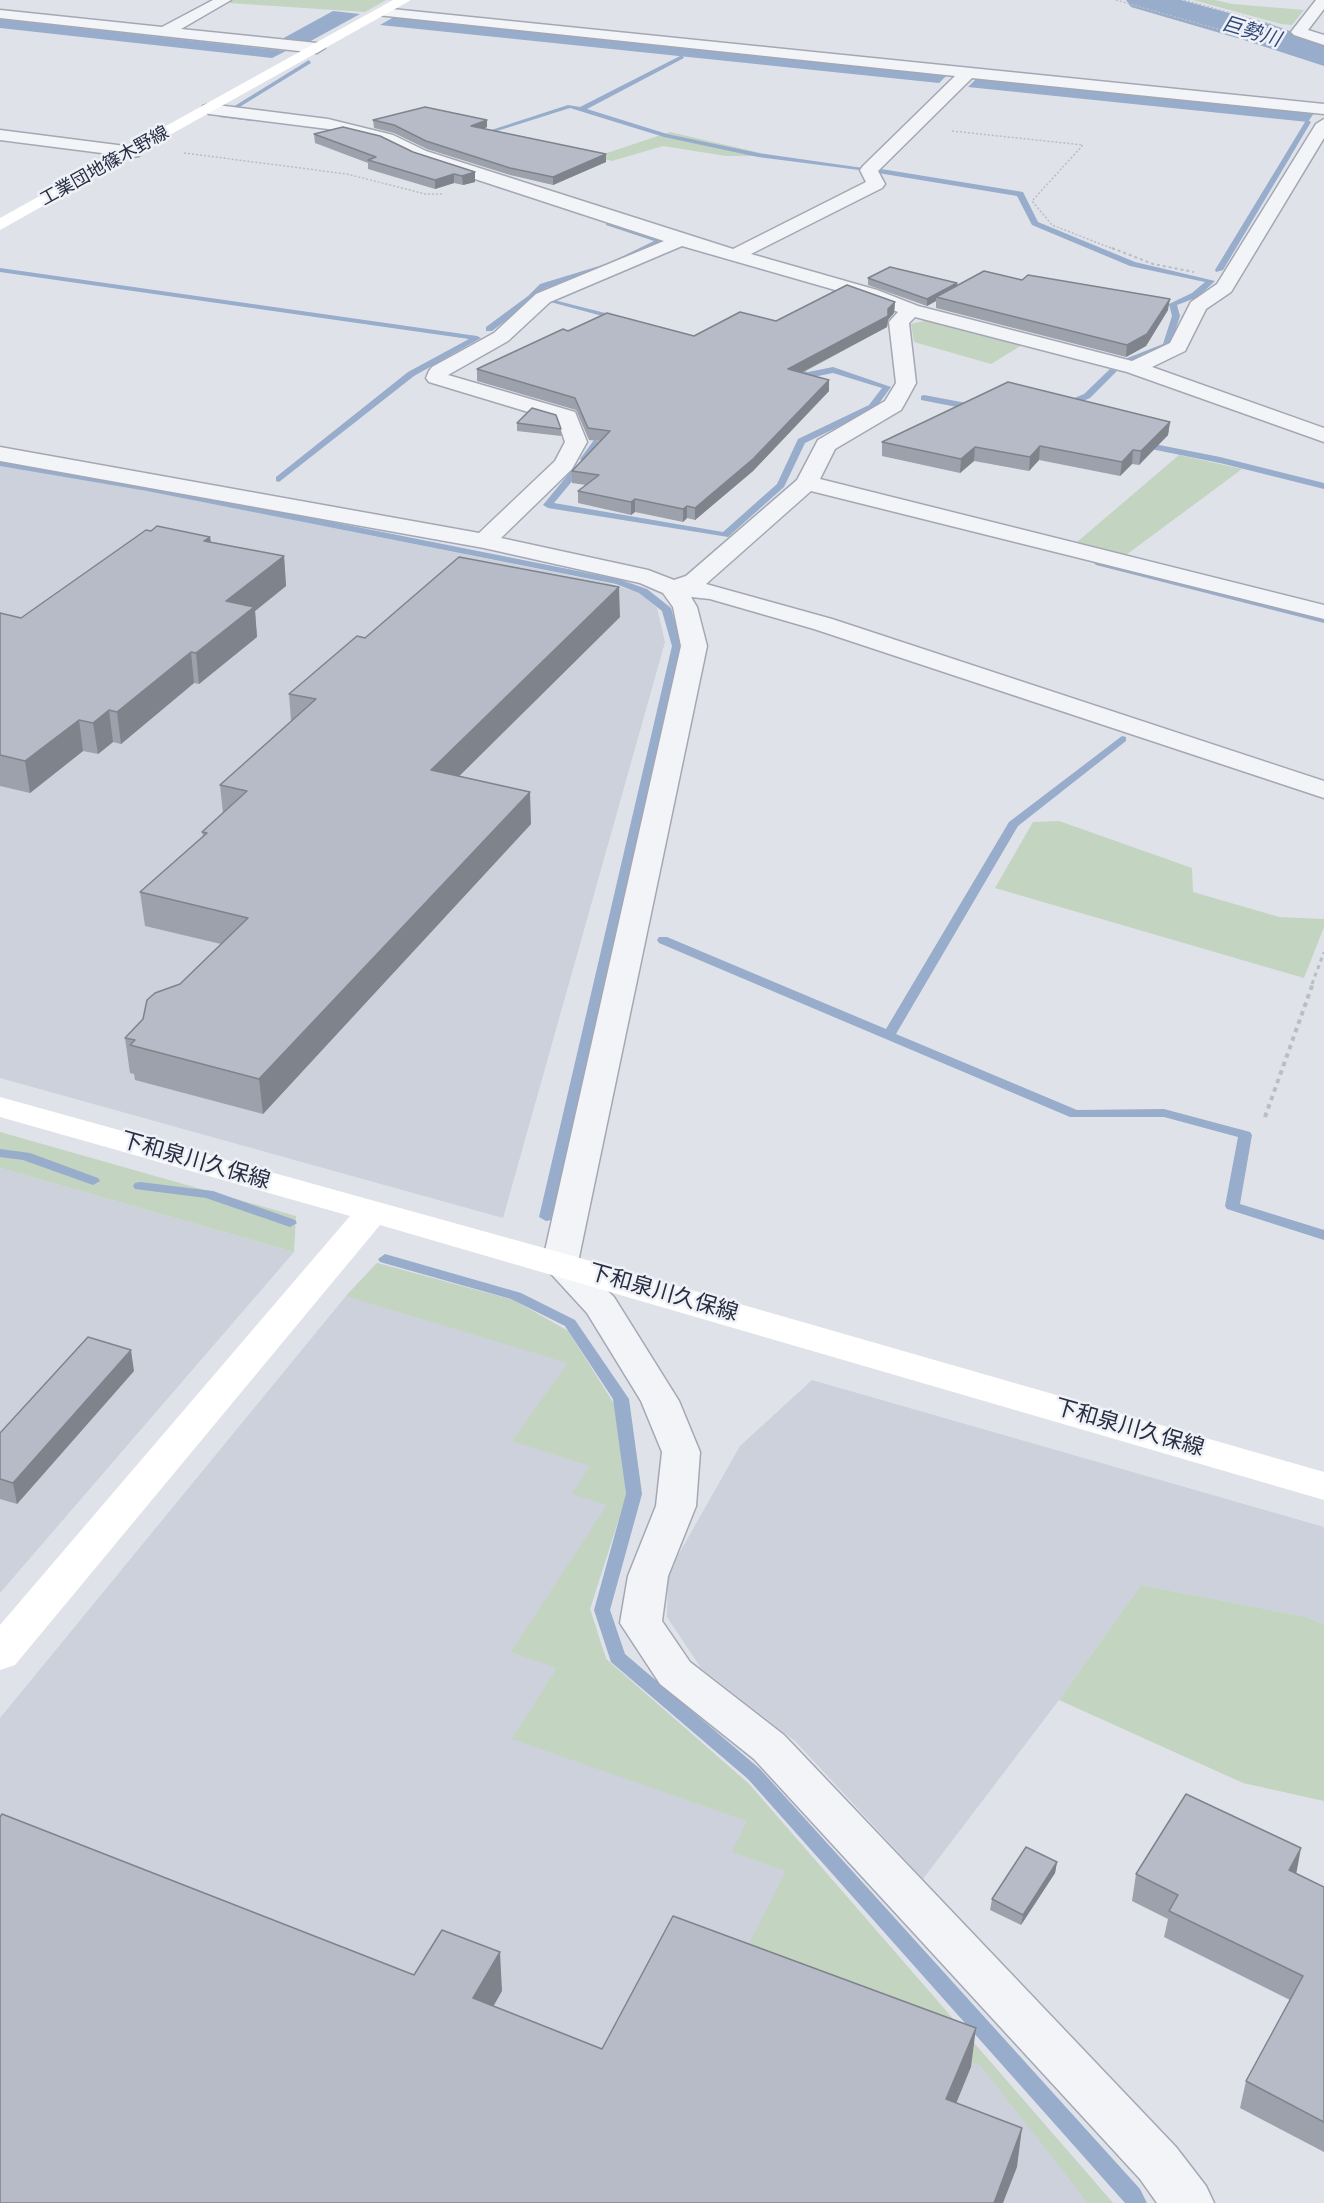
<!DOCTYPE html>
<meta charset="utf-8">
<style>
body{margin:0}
canvas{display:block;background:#dfe2e9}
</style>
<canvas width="1324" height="2203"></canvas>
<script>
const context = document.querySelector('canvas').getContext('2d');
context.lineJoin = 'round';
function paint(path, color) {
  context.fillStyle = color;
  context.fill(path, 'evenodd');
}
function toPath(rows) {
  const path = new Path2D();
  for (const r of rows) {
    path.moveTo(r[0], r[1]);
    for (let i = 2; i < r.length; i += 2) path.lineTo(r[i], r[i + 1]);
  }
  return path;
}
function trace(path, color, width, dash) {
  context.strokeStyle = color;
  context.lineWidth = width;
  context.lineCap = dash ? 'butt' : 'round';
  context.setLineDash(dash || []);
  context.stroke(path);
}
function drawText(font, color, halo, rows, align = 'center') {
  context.font = font + ' Jost,"Noto Sans JP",sans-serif';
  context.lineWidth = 5;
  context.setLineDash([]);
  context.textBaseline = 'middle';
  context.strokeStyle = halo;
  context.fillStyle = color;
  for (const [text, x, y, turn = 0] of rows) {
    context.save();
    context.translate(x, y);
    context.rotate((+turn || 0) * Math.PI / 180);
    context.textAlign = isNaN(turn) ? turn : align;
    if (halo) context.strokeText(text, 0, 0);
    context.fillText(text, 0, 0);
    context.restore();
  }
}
paint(toPath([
 [0,465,104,482,608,583,640,593,657,608,665,642,503,1218,0,1078],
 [0,1168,294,1252,0,1593],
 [377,1263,513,1300,568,1331,614,1404,626,1496,590,1609,606,1659,749,1784,1113,2203,0,2203,0,1718,346,1296],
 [812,1380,1324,1527,1324,1625,1307,1617,1141,1585,1059,1700,923,1879,795,1741,701,1668,667,1617,668,1573,740,1446]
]), '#cdd1db');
paint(toPath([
 [231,0,386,0,365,12,229,3],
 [1193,0,1215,0,1232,4,1304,10,1292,25,1281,24],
 [670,132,761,153,755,156,726,156,663,146,612,161,595,157],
 [936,318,1027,342,991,364,914,342,911,324],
 [1179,455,1242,469,1126,555,1077,542],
 [1059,821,1192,868,1193,892,1279,917,1324,919,1324,927,1304,978,995,888,1033,822],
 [0,1132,296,1216,294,1252,0,1168],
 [377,1263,513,1300,568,1331,614,1404,626,1496,590,1609,606,1659,749,1784,1113,2203,1088,2203,981,2066,735,1972,786,1871,732,1852,747,1821,512,1739,557,1668,511,1652,607,1505,572,1494,590,1466,512,1441,568,1363,346,1296],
 [1141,1585,1307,1617,1324,1625,1324,1801,1243,1783,1059,1700]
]), '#c3d4c0');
paint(toPath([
 [333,11,360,14,307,43,280,40],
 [394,17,948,74,939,83,380,25],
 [0,19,286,51,272,58,0,28],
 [977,78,1314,113,1308,122,968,87]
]), '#98accb');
paint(toPath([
 [682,55,684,58,587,109,667,134,758,153,863,168,859,170,758,157,664,137,570,108,478,137,473,136,568,105,580,107,682,55],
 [309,60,311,63,238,108,233,107,309,60],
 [221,114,252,117,255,119,252,121,219,117,221,114],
 [1308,120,1311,122,1223,270,1216,272,1215,270,1305,122,1308,120],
 [881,169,1023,192,1038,222,1135,262,1215,281,1198,297,1177,305,1180,316,1170,347,1131,363,1125,363,1125,359,1163,344,1172,316,1169,304,1192,293,1205,282,1130,266,1032,225,1017,196,878,173,878,169,881,169],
 [606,221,665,241,615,267,546,288,538,296,621,317,621,321,543,300,533,300,492,331,486,331,486,327,528,296,540,284,609,263,654,241,606,225,606,221],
 [0,268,477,336,481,338,414,376,279,482,276,481,276,477,408,372,469,339,0,272,0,268],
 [833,367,891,387,875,409,805,443,784,487,728,537,548,508,543,505,571,471,574,470,579,473,554,503,723,532,777,484,798,439,869,405,882,388,833,373,808,378,791,372,795,369,808,372,833,367],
 [1110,369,1117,371,1090,398,1066,408,1060,408,1060,404,1084,394,1110,369],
 [924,395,977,405,981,408,977,411,921,400,921,396,924,395],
 [594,440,601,442,588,461,582,461,580,459,594,440],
 [1139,441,1220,457,1324,483,1324,489,1220,463,1136,446,1135,444,1139,441],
 [0,460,147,485,618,579,647,589,671,608,682,646,551,1220,546,1221,539,1217,672,646,662,611,639,593,616,584,147,491,0,466,0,460],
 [1099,560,1324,617,1324,623,1096,565,1094,563,1099,560],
 [1122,736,1126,737,1126,741,1018,826,896,1034,1077,1110,1164,1109,1250,1132,1252,1135,1240,1204,1324,1230,1324,1240,1227,1209,1225,1206,1238,1137,1164,1117,1070,1117,659,943,657,940,659,937,667,937,886,1029,1009,822,1122,736],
 [0,1149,30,1153,98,1178,100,1181,93,1185,23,1160,0,1157,0,1149],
 [140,1182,213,1191,295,1220,297,1223,290,1227,206,1198,135,1189,133,1186,135,1183,140,1182],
 [385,1254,521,1293,575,1320,629,1399,642,1494,610,1610,625,1654,760,1769,1140,2189,1147,2203,1125,2203,748,1779,611,1662,594,1610,626,1494,613,1399,565,1326,511,1299,380,1262,378,1259,385,1254]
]), '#98accb');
paint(toPath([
 [1126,0,1181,0,1270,24,1324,43,1324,66,1244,40,1131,7,1126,0]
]), '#98accb');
const street = toPath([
 [213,0,231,0,181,29,317,43,325,48,317,53,0,18,0,10,162,27,213,0],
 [1316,0,1324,0,1324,9,1308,30,1324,35,1324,45,1294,35,1291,32,1316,0],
 [382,8,1324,104,1324,114,972,78,878,171,885,184,882,188,751,254,877,290,918,306,1132,361,1170,343,1191,302,1217,284,1316,124,1324,119,1324,138,1231,292,1206,309,1185,351,1152,367,1324,428,1324,442,1127,372,915,317,909,323,916,383,904,405,901,410,835,449,820,479,1324,605,1324,619,811,491,706,584,832,619,1324,781,1324,798,814,629,710,599,691,597,697,607,707,646,578,1262,614,1297,679,1401,700,1452,696,1506,668,1576,662,1621,690,1662,784,1735,1176,2147,1206,2186,1214,2203,1157,2203,1140,2179,754,1759,660,1684,620,1623,628,1576,656,1506,662,1452,641,1401,587,1313,542,1264,681,646,673,607,663,593,640,583,484,548,0,461,0,447,479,533,555,461,565,442,558,421,429,382,426,378,429,371,432,367,494,333,536,294,664,241,414,159,381,143,328,129,209,114,201,109,203,106,209,104,328,119,393,135,426,151,733,249,866,182,860,170,863,166,955,76,377,15,375,12,382,8],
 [682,246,863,298,898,312,889,322,896,383,885,401,818,440,797,480,686,576,674,580,648,570,501,538,572,469,587,442,575,412,448,375,508,341,550,302,682,246],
 [0,130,133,147,139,148,142,152,139,156,133,157,0,140,0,130]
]);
trace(street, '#a4a8b4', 3);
trace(toPath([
 [1116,0,1274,45],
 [1184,0,1273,25],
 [952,131,1083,145,1032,201,1052,225,1116,250],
 [184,153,347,174,425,194,443,194]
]), '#b9bdc4', 1.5, [2, 2]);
trace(toPath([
 [1112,248,1153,264,1194,272]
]), '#b9bdc4', 2, [3, 3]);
trace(toPath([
 [1312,984,1324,952]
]), '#b9bdc4', 3, [4, 4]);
trace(toPath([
 [1265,1117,1313,983]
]), '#b9bdc4', 4, [4.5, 4.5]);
paint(street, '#f2f4f7');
paint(toPath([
 [393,0,411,0,0,230,0,218,393,0],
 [0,1097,573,1256,1324,1472,1324,1500,380,1225,15,1665,0,1670,0,1625,350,1216,0,1117,0,1097]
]), '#fff');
paint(toPath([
 [373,120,487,127,484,129,606,154,606,162,553,185,510,175,427,149,394,133,374,128],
 [314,134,413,152,475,172,475,182,463,185,454,183,435,189,368,169,368,163,315,143],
 [868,278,957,283,957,286,1022,280,1168,310,1146,346,1126,357,936,308,936,301,927,306,868,285],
 [895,302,894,313,888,320,887,327,802,373,829,391,753,471,695,520,687,518,683,522,635,512,631,515,578,503,578,491,586,485,572,483,572,471,600,441,589,440,576,410,477,381,477,369,568,331,694,336],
 [1170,422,1168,435,1139,465,1132,464,1120,476,1039,460,1029,471,974,461,960,473,882,456,882,442],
 [517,423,561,429,561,436,517,431],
 [210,537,211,542,284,556,286,586,255,611,257,637,199,684,194,683,121,744,113,742,98,754,83,751,30,793,0,786,0,613,21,618],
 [620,617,459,776,531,824,263,1114,135,1080,134,1074,130,1073,125,1038,221,944,145,926,140,892,203,836,202,832,223,813,220,785,291,721,289,694,365,638],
 [134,1371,17,1504,0,1499,0,1433],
 [1057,1862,1055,1873,1021,1925,990,1910,992,1899],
 [1136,1874,1296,1874,1324,1887,1324,2152,1240,2108,1246,2081,1290,2000,1164,1937,1168,1919,1132,1901]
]), '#9da1ab');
paint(toPath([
 [487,120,487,127,472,134,471,126],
 [606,154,606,162,553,185,553,177],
 [475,172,475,182,463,185,462,176],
 [454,174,454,183,435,189,435,180],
 [957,283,957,290,936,297,936,301,927,306,927,299],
 [1170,299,1168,310,1146,346,1126,357,1127,345],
 [895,302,894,313,888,320,887,327,787,380,788,369,888,309],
 [829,380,829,391,753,471,695,520,695,508],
 [1170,422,1168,435,1139,465,1141,451],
 [1040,446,1039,460,1029,471,1030,457],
 [975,447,974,461,960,473,961,459],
 [1133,450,1132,464,1120,476,1122,462],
 [635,499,635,512,631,515,631,502],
 [687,506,687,518,683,522,683,509],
 [210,537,213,566,204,541],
 [284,556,286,586,255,611,257,637,199,684,196,653,226,601],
 [619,587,620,617,433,802,431,770],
 [191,652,194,683,121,744,117,712],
 [109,710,113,742,98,754,93,723],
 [79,720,83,751,30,793,25,761],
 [530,792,531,824,263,1114,259,1079],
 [131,1350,134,1371,17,1504,13,1483],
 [1301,1848,1296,1875,1289,1870],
 [1057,1862,1055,1873,1021,1925,1023,1915],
 [500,1952,502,1991,476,2037,473,1998],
 [976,2028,971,2067,942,2138,946,2099],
 [1022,2128,1017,2167,1003,2203,994,2203]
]), '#7f838b');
const building = toPath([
 [425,107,487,120,471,126,606,154,553,177,510,168,426,141,394,125,373,120,425,107],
 [343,127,380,136,413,152,475,172,462,176,454,174,435,180,368,160,376,157,314,134,343,127],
 [890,267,957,283,927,299,868,278,890,267],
 [984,271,1022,280,1028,275,1170,299,1147,334,1127,345,936,297,984,271],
 [847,285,895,302,888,309,888,316,788,369,829,380,753,459,695,508,687,506,683,509,635,499,631,502,578,491,599,475,572,471,610,431,588,428,575,398,477,369,563,329,568,331,607,313,694,336,740,312,776,321,847,285],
 [1008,382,1170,422,1141,451,1133,450,1122,462,1040,446,1030,457,975,447,961,459,882,442,1008,382],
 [532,408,556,415,561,429,517,423,532,408],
 [157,526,210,537,204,541,284,556,226,601,254,607,196,653,191,652,117,712,109,710,93,723,79,720,25,761,0,755,0,613,21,618,146,530,151,531,157,526],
 [459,557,619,587,431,770,530,792,259,1079,130,1045,135,1040,125,1038,143,1019,147,1000,155,993,180,984,248,918,140,892,207,833,202,832,247,791,220,785,316,699,289,694,357,636,365,638,459,557],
 [88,1337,131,1350,13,1483,0,1479,0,1433,88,1337],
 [1186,1794,1301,1848,1289,1870,1324,1887,1324,2122,1246,2081,1303,1976,1169,1911,1178,1895,1136,1874,1186,1794],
 [2,1814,414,1975,442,1930,500,1952,473,1998,602,2049,673,1916,976,2028,946,2099,1022,2128,994,2203,0,2203,0,1817,2,1814],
 [1026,1847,1057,1862,1023,1915,992,1899,1026,1847]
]);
paint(building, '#b6bbc7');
trace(building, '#7f838b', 1.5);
drawText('18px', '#272e42', '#eff1f7', [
 ["工業団地篠木野線",105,167,-29]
]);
drawText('italic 20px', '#2f4878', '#eff1f7', [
 ["巨勢川",1251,33,17]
]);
drawText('22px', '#272e42', '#eff1f7', [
 ["下和泉川久保線",195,1162,16],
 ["下和泉川久保線",663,1294,16],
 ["下和泉川久保線",1129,1429,16]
]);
</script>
